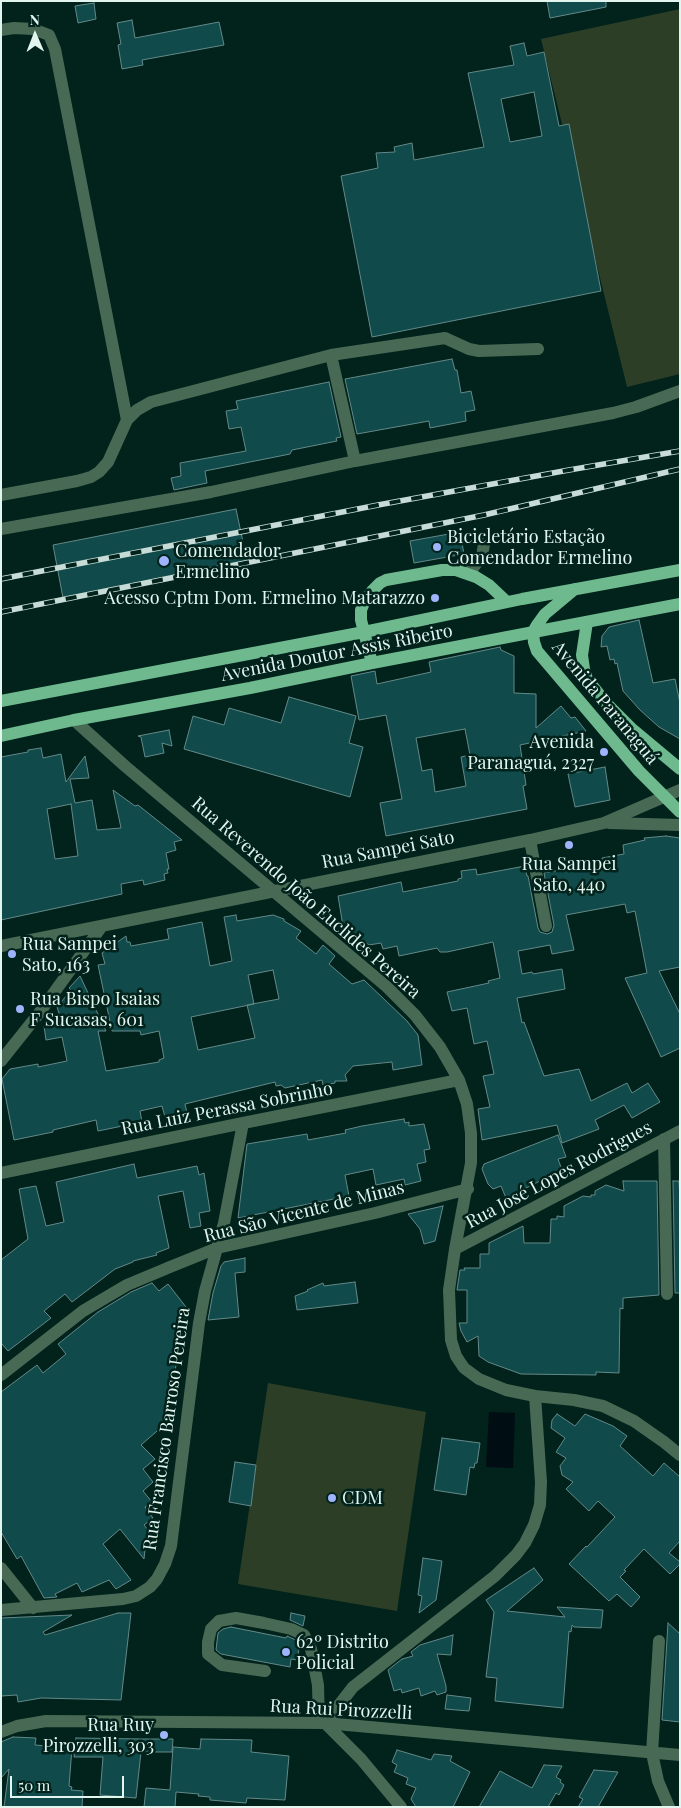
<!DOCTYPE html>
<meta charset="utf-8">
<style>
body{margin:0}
#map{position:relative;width:681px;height:1808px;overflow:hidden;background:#01231c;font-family:"Playfair Display",serif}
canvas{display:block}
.frame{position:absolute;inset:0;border:2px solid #e2f5ef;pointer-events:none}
.north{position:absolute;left:10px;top:10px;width:50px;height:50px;-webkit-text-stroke:4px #01231c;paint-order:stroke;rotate:359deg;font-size:14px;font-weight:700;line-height:20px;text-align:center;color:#e2f5ef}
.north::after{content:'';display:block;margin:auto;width:18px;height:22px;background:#e2f5ef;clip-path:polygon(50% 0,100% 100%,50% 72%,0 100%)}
.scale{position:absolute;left:10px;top:1776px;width:114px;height:22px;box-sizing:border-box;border:2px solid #e2f5ef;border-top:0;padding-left:6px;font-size:15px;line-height:18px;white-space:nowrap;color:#e2f5ef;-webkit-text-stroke:4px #01231c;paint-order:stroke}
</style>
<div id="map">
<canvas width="681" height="1808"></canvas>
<div class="frame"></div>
<div class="north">N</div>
<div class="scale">50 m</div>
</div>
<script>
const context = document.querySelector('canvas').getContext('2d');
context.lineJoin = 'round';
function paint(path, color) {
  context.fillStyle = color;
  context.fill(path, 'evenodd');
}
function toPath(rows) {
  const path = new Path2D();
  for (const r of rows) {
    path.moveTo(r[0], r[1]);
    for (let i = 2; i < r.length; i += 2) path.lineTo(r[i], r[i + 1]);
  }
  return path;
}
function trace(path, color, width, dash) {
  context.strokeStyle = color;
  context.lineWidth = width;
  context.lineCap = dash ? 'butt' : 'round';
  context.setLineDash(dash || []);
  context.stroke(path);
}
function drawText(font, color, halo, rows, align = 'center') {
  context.font = font + ' "Playfair Display",serif';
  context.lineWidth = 5;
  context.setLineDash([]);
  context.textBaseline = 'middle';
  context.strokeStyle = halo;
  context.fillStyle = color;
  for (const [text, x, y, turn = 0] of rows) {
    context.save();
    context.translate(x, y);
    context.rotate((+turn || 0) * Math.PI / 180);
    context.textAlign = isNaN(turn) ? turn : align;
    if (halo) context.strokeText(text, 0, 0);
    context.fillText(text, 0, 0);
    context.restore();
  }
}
paint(toPath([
 [680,9,680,374,627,387,541,39],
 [268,1383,426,1412,397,1611,238,1584]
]), '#2c3f26');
paint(toPath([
 [489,1412,515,1413,513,1468,486,1467]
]), '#000d13');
const building = toPath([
 [547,1,606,1,606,7,550,18,547,1],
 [94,3,96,19,78,23,75,6,94,3],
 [132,20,135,38,219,22,224,45,142,60,143,65,122,69,118,45,121,44,117,23,132,20],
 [524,43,527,56,544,52,559,126,569,124,601,291,372,337,341,176,378,168,376,153,395,152,394,147,412,143,414,160,484,147,468,73,514,65,510,46,524,43],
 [534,92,542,136,510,142,501,99,534,92],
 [452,359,455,370,457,370,461,393,471,391,475,410,465,412,466,421,430,428,429,421,357,434,345,379,452,359],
 [329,382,341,437,336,438,337,441,292,450,290,454,205,471,207,483,174,490,171,478,181,476,180,463,246,451,241,427,229,429,226,411,238,409,236,401,329,382],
 [236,509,247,561,63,598,53,545,236,509],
 [460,532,464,554,414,563,410,541,460,532],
 [639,620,653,683,675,679,680,703,680,739,659,727,640,710,623,691,617,663,615,664,614,659,610,660,607,646,601,647,602,636,609,627,639,620],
 [500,647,501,650,514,656,514,693,536,694,536,728,561,706,571,718,575,717,586,731,520,745,526,785,523,786,527,809,386,836,380,803,402,799,386,715,359,720,351,676,375,671,377,684,431,672,429,662,500,647],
 [465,729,470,755,461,757,466,786,435,792,432,769,422,771,416,738,465,729],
 [289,697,356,716,349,743,363,747,350,797,184,749,193,716,224,725,229,708,281,723,289,697],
 [169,730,172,746,162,743,164,753,145,757,141,737,138,736,169,730],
 [41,748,43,758,61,754,66,782,85,756,89,778,70,779,75,803,92,800,97,830,121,828,113,790,135,806,138,805,182,840,174,842,176,850,166,853,169,869,167,869,168,873,164,874,165,880,144,885,143,880,121,884,122,894,1,920,1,757,28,752,28,750,41,748],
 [71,804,78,856,55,859,47,809,71,804],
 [605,767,610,800,575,807,568,774,605,767],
 [666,836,680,838,680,967,659,971,680,1014,680,1048,661,1057,625,978,647,973,635,911,627,913,625,904,566,915,574,950,552,954,550,945,518,951,522,974,532,972,533,974,562,969,565,989,517,998,522,1023,524,1022,544,1076,579,1069,591,1101,627,1083,632,1093,648,1083,660,1102,632,1118,624,1105,595,1120,599,1129,562,1143,557,1125,482,1140,478,1109,490,1107,483,1076,494,1074,487,1041,474,1044,467,1008,452,1011,447,992,489,983,488,981,500,978,493,942,447,952,440,952,437,948,399,956,397,946,383,949,381,943,369,945,343,926,338,896,401,882,403,892,458,881,458,879,462,878,461,871,476,869,477,875,525,866,527,876,528,876,538,928,540,932,547,934,552,932,554,925,544,873,602,862,602,858,624,854,623,845,645,840,644,838,666,836],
 [236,915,237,921,273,915,284,919,284,921,301,931,296,938,316,954,323,945,335,956,329,964,352,984,364,980,407,1021,418,1035,422,1065,393,1070,392,1062,353,1066,345,1075,347,1081,335,1081,335,1083,323,1085,322,1080,285,1088,281,1085,276,1086,275,1082,185,1104,187,1113,165,1117,162,1106,140,1111,142,1122,98,1131,96,1120,53,1130,53,1132,14,1140,2,1079,10,1069,38,1064,38,1067,67,1061,62,1037,46,1040,44,1026,62,1023,57,1007,71,990,69,988,80,976,106,1031,98,1031,106,1071,159,1062,159,1060,164,1058,159,1031,141,1035,140,1031,112,1031,98,965,105,964,102,953,126,936,127,942,130,942,131,946,169,939,167,929,202,922,210,966,232,961,224,917,236,915],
 [273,970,279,999,247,1005,255,1038,198,1050,191,1017,254,1004,248,975,273,970],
 [404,1119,405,1123,409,1122,409,1126,424,1124,430,1149,424,1150,426,1162,417,1164,421,1181,405,1185,404,1179,376,1185,373,1169,345,1175,349,1196,238,1218,247,1144,307,1134,308,1140,346,1133,345,1130,362,1126,404,1119],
 [558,1135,566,1157,558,1159,562,1170,506,1198,501,1186,493,1189,488,1184,482,1169,484,1164,558,1135],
 [134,1164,137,1178,197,1166,199,1175,204,1173,210,1211,199,1213,201,1226,190,1228,183,1191,158,1196,169,1248,156,1253,157,1255,133,1261,133,1262,115,1269,72,1302,65,1294,44,1311,51,1318,8,1351,1,1343,1,1260,28,1239,19,1189,36,1186,46,1226,64,1222,56,1182,134,1164],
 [623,1181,657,1181,659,1295,623,1298,623,1309,620,1308,619,1373,596,1372,596,1375,521,1374,488,1362,479,1356,478,1336,467,1342,461,1331,459,1323,467,1323,467,1290,457,1290,460,1270,465,1270,464,1268,480,1268,480,1254,489,1254,489,1243,523,1226,524,1243,550,1243,551,1219,557,1219,557,1216,564,1217,564,1206,583,1196,591,1197,591,1195,595,1195,595,1191,606,1185,624,1191,623,1181],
 [673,1181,679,1181,680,1198,680,1293,675,1293,673,1181],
 [443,1206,435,1241,424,1244,420,1229,408,1214,443,1206],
 [245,1258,245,1272,235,1273,239,1317,208,1320,213,1293,221,1266,224,1262,245,1258],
 [355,1282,358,1303,297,1310,295,1296,308,1291,307,1290,323,1283,324,1286,355,1282],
 [152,1283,159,1291,168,1284,186,1307,184,1315,186,1316,164,1425,141,1445,155,1459,143,1469,153,1482,143,1491,152,1502,145,1507,153,1518,144,1525,152,1535,146,1540,144,1559,120,1529,103,1544,131,1580,116,1589,109,1580,82,1592,77,1583,55,1594,57,1597,44,1598,21,1556,17,1559,1,1532,1,1392,37,1365,43,1373,66,1354,58,1344,98,1312,131,1292,152,1283],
 [557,1414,575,1426,585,1414,613,1426,627,1436,620,1446,653,1476,664,1463,680,1477,680,1541,669,1553,680,1562,680,1564,670,1574,644,1549,624,1570,626,1571,620,1577,640,1597,631,1607,617,1594,609,1601,569,1564,586,1546,587,1547,615,1517,598,1501,589,1511,566,1489,573,1482,562,1475,560,1466,566,1458,556,1452,565,1438,551,1428,552,1420,557,1414],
 [442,1438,480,1443,477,1463,475,1463,474,1468,470,1467,466,1495,434,1490,442,1438],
 [235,1462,256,1465,251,1506,229,1502,235,1462],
 [423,1558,442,1561,436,1600,419,1613,422,1596,418,1595,423,1558],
 [534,1568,543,1580,507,1611,565,1617,557,1607,603,1610,601,1628,574,1627,572,1625,571,1632,569,1631,563,1708,495,1701,497,1678,486,1677,494,1612,486,1600,534,1568],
 [118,1613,131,1613,121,1700,41,1698,18,1702,17,1695,1,1696,1,1618,72,1615,43,1632,45,1635,118,1613],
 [291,1613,305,1616,303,1626,290,1620,291,1613],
 [668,1623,680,1634,680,1722,662,1720,668,1623],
 [231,1627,286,1638,287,1636,298,1641,300,1644,297,1660,291,1659,290,1667,221,1654,216,1650,218,1633,223,1629,231,1627],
 [453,1635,451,1655,437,1654,446,1686,446,1692,437,1695,435,1691,421,1696,419,1688,402,1693,401,1689,394,1691,388,1670,402,1659,413,1656,411,1652,420,1645,453,1635],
 [447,1695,471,1698,469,1711,445,1709,447,1695],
 [13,1737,36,1738,35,1745,72,1748,69,1786,72,1787,71,1790,83,1791,82,1807,4,1807,9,1769,1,1778,1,1742,13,1737],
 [76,1738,142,1739,173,1739,172,1752,141,1752,136,1798,100,1795,103,1757,74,1757,76,1738],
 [201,1739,252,1740,251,1752,289,1756,285,1800,247,1798,246,1803,210,1800,210,1797,198,1796,199,1794,176,1792,175,1807,144,1807,146,1788,170,1790,173,1747,200,1749,201,1739],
 [397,1750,431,1760,434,1754,452,1756,450,1761,470,1772,453,1807,416,1807,411,1799,416,1788,406,1784,408,1778,394,1772,397,1765,392,1762,397,1750],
 [544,1765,562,1766,556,1777,561,1780,560,1782,564,1785,559,1795,556,1793,548,1807,479,1807,500,1771,532,1788,544,1765],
 [594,1770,618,1772,598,1807,578,1807,583,1799,579,1797,594,1770]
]);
paint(building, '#114a4a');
trace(building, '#638989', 1);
trace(toPath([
 [1,30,14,28,33,29,49,35,55,49,127,420],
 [331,355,355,461],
 [1,495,77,481,91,477,99,472,108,462,127,420,137,410,151,402,331,355,445,338,469,349,479,351,538,349],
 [1,529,211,492,355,461,613,413,636,407,680,391],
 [469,573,482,556,485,538],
 [74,720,125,766,387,987,415,1015,440,1047,459,1080,467,1104,471,1133,471,1163,455,1249,449,1290,451,1340,456,1356,464,1368,479,1379,506,1390,535,1396,574,1400,603,1406,634,1421,664,1442,680,1455],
 [609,823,680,825],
 [530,840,546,926],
 [1,946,530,840,604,823,680,790],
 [1,1061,40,1012,102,926],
 [664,1139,667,1294],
 [1,1173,243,1123,459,1080],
 [455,1249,680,1131],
 [1,1375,83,1311,127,1285,170,1267,217,1248,375,1213,468,1189],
 [1,1568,33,1608],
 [1,1610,123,1599,136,1596,150,1587,157,1579,165,1564,171,1546,199,1323,205,1291,224,1223,243,1123],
 [659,1641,652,1753,658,1781,669,1807],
 [265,1671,222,1665,208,1654,208,1642,211,1629,219,1621,236,1618,264,1623,291,1629,304,1635,311,1649,318,1685,319,1723],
 [1,1732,17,1726,46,1721,325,1723,680,1755],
 [401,1807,361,1759,325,1723,353,1687,495,1576,516,1555,525,1543,534,1525,540,1505,541,1482,535,1396]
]), '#486a55', 12);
trace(toPath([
 [575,589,545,614,537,625,533,632,534,642,537,651,639,771,680,812],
 [587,622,582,655,584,669,587,679,607,704,631,728,680,769],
 [372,663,361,620,361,610,364,603,372,591,380,583,386,580,442,570,456,570,476,577,489,585,507,602],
 [1,701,364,632,522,599,680,570],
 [1,736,74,720,250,688,372,663,680,604]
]), '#6eba8e', 12);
const rail = toPath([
 [1,579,378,505,569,470,680,451],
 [1,612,484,515,680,469]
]);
trace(rail, '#c7dcd6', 5.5);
trace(rail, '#01231c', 4, [11]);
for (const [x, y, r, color] of [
 [437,547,5,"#9eb4fd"],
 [164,561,6,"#9eb4fd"],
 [435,598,5,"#9eb4fd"],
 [604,752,5,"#9eb4fd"],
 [569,845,5,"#9eb4fd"],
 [12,954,5,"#9eb4fd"],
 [20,1009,5,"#9eb4fd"],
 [332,1498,5,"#9eb4fd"],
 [286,1652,5,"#9eb4fd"],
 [164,1735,5,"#9eb4fd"]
]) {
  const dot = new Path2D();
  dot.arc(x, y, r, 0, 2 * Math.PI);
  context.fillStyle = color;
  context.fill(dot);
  trace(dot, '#01231c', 2);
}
drawText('18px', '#e2f5ef', '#01231c', [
 ["Bicicletário Estação",447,537],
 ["Comendador Ermelino",447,558],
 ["Comendador",175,551],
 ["Ermelino",175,572],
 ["Acesso Cptm Dom. Ermelino Matarazzo",425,598,"right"],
 ["Avenida",594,742,"right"],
 ["Paranaguá, 2327",594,763,"right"],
 ["Rua Sampei",569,864,"center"],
 ["Sato, 440",569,885,"center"],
 ["Rua Sampei",22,944],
 ["Sato, 163",22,965],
 ["Rua Bispo Isaias",30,999],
 ["F Sucasas, 601",30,1020],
 ["CDM",342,1498],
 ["62º Distrito",296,1642],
 ["Policial",296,1663],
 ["Rua Ruy",154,1725,"right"],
 ["Pirozzelli, 303",154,1746,"right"]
], 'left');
drawText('18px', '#e2f5ef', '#01231c', [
 ["Avenida Doutor Assis Ribeiro",337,653,-11],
 ["Avenida Paranaguá",605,703,50],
 ["Rua Sampei Sato",388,850,-11],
 ["Rua Reverendo João Euclides Pereira",306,898,41],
 ["Rua Luiz Perassa Sobrinho",227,1109,-11],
 ["Rua José Lopes Rodrigues",559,1175,-28],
 ["Rua São Vicente de Minas",304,1212,-14],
 ["Rua Francisco Barroso Pereira",167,1429,-82],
 ["Rua Rui Pirozzelli",341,1710,3]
]);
</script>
